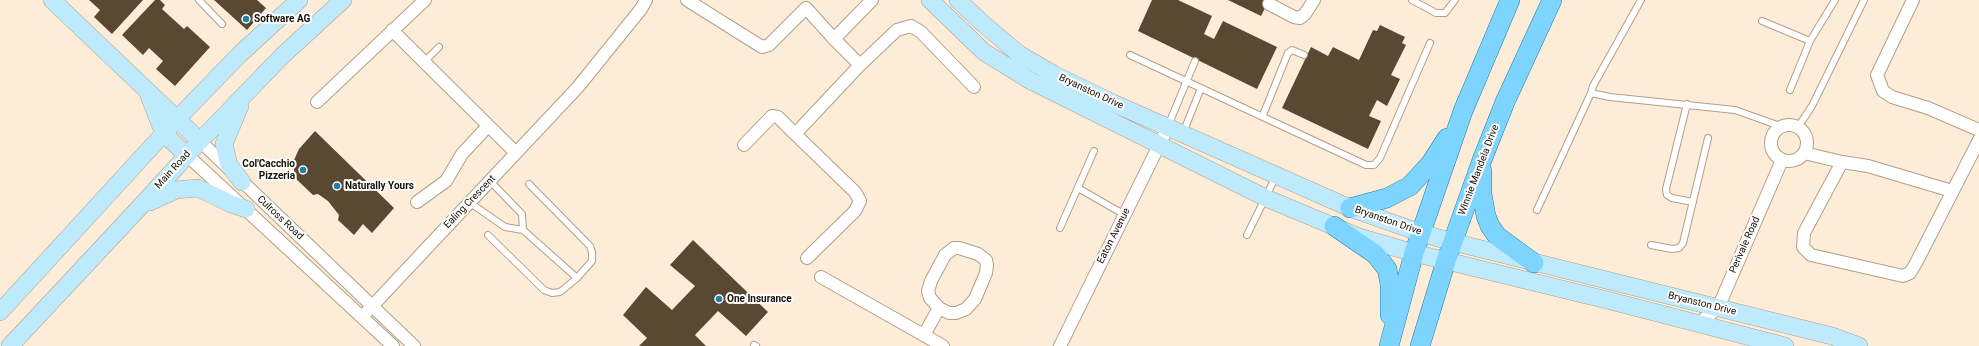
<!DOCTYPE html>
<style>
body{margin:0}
canvas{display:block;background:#fdedd8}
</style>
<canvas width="1979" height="346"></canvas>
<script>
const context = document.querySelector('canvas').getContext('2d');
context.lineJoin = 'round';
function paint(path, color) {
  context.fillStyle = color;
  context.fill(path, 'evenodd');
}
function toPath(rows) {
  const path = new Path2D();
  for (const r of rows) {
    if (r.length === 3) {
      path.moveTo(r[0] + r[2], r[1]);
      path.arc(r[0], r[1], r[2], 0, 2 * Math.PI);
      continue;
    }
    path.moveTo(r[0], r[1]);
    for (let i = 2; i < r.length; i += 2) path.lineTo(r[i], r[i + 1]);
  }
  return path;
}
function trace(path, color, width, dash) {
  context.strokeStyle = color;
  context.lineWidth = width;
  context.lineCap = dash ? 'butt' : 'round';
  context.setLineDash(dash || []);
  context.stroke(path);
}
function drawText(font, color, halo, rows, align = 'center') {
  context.font = font + ' Roboto,sans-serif';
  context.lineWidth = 4;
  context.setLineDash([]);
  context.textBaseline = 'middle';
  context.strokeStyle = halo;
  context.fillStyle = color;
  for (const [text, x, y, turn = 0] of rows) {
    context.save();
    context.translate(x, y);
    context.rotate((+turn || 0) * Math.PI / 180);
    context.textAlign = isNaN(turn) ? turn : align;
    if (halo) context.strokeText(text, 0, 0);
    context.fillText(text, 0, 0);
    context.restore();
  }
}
paint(toPath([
 [89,0,143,0,112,34,94,17,100,10],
 [155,0,160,0,165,5,162,9,184,29,187,26,210,47,175,86,156,69,163,61,149,48,143,55,122,35],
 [214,0,257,0,266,8,247,30],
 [1152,0,1178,0,1212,16,1204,34,1214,39,1223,21,1277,47,1257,89,1138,31],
 [1228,0,1269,0,1261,16],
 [1380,25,1405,37,1402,43,1406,45,1391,75,1400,79,1387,106,1377,100,1369,116,1381,121,1368,149,1282,108,1311,47,1328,56,1333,47,1359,60,1373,30,1377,31],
 [315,131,394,208,372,233,363,224,354,235,338,220,339,215,328,201,318,194,313,195,294,177,294,160,299,149],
 [693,240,768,312,746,336,718,311,695,335,706,346,639,346,647,338,623,315,646,287,672,310,695,286,670,265]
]), '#594933');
const lane = toPath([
 [199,0,222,24],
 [1412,0,1436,13,1445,13,1455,0],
 [1641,0,1593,86,1591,93,1610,97,1735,110,1780,126],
 [1762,21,1810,41],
 [1130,55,1366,165,1374,165,1380,158,1430,43],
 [424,62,439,47],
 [1790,90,1810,41,1835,0],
 [1687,104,1666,189,1667,195,1672,198,1693,202],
 [1263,115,1288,53,1292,50,1304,55],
 [1168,126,1195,61],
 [1798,127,1812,106,1864,0],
 [1183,133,1201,88],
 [490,181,522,214,523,230],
 [1078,188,1125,215],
 [469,202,505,227,523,230,577,278],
 [1537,210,1591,93],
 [1060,228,1094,151],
 [488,235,544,290,552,293,560,292,577,278,592,261,592,252,590,246,529,184],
 [1247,235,1276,176],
 [1651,245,1672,249,1679,248,1683,243,1708,138],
 [754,345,756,346]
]);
const street = toPath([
 [687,0,762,47,769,45,806,8,834,39],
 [1913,0,1877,75,1883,91,1892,97,1928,108,1979,130],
 [1269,4,1294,17,1300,18,1305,14,1314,0],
 [392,30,516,153],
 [860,65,897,30,911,26,921,32,974,87],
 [317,102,425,0],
 [1789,143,18],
 [200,141,414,346],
 [744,145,772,116,778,117,795,134],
 [1804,153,1842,162,1804,233,1803,247,1811,255,1903,276,1910,273,1916,263,1979,140],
 [187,155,393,346],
 [1842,162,1868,166,1952,191],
 [417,202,446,181,462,154,488,126],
 [954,248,959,248,978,254,986,260,987,265,986,273,975,299,966,309,956,313,949,313,939,308,930,298,928,291,931,281,945,255,954,248],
 [807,258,855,211,860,201,855,192,795,134,860,65,834,39,872,0],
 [821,277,943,346],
 [362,317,578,87,641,9,646,0],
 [1699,323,1718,308,1782,160],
 [924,335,939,308],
 [1060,346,1168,127]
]);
const secondary = toPath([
 [52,0,200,141],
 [930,0,984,52,1031,81,1266,198,1359,237,1414,253,1611,301,1785,346],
 [958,0,980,21,1019,54,1055,75,1113,103,1350,208,1421,233,1453,242,1832,336,1859,346],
 [149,96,164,134,187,155],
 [240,106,224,144,229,165,242,182],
 [150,202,176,190,198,188,231,204,246,209],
 [0,312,177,119,240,54,299,0],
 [10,346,139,208,200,141,282,56,343,0]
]);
const primary = toPath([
 [1482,171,1482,194,1486,216,1490,226,1497,236,1534,263],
 [1350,208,1387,198,1410,186,1431,163,1447,138],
 [1334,226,1375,254,1387,269,1390,284,1390,315],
 [1389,346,1414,253,1463,111,1510,0],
 [1420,346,1446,261,1482,160,1505,102,1552,0]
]);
trace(lane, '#b29f87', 8);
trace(street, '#b29f87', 14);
trace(secondary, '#b29f87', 18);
trace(primary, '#217da7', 20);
trace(lane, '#fff', 6);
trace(street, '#fff', 12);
trace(secondary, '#beeafe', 17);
trace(primary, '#7dd4fe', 19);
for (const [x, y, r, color] of [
 [246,19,4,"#247eac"],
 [303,170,4,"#247eac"],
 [337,186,4,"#247eac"],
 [719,299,4,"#247eac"]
]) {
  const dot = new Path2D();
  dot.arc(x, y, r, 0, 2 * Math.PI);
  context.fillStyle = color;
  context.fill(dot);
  trace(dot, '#fdfdfd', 1.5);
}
drawText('bold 10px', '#160f06', '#fdfdfd', [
 ["Software AG",254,19],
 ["Col'Cacchio",295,164,"right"],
 ["Pizzeria",295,176,"right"],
 ["Naturally Yours",345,186],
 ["One Insurance",727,299]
], 'left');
drawText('10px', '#160f06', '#fdfdfd', [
 ["Bryanston Drive",1091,92,25],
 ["Main Road",173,170,-48],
 ["Winnie Mandela Drive",1479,170,-69],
 ["Ealing Crescent",470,202,-46],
 ["Culross Road",280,218,43],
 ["Bryanston Drive",1388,221,19],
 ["Eaton Avenue",1114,236,-63],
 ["Perivale Road",1745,245,-66],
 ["Bryanston Drive",1702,304,14]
]);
</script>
